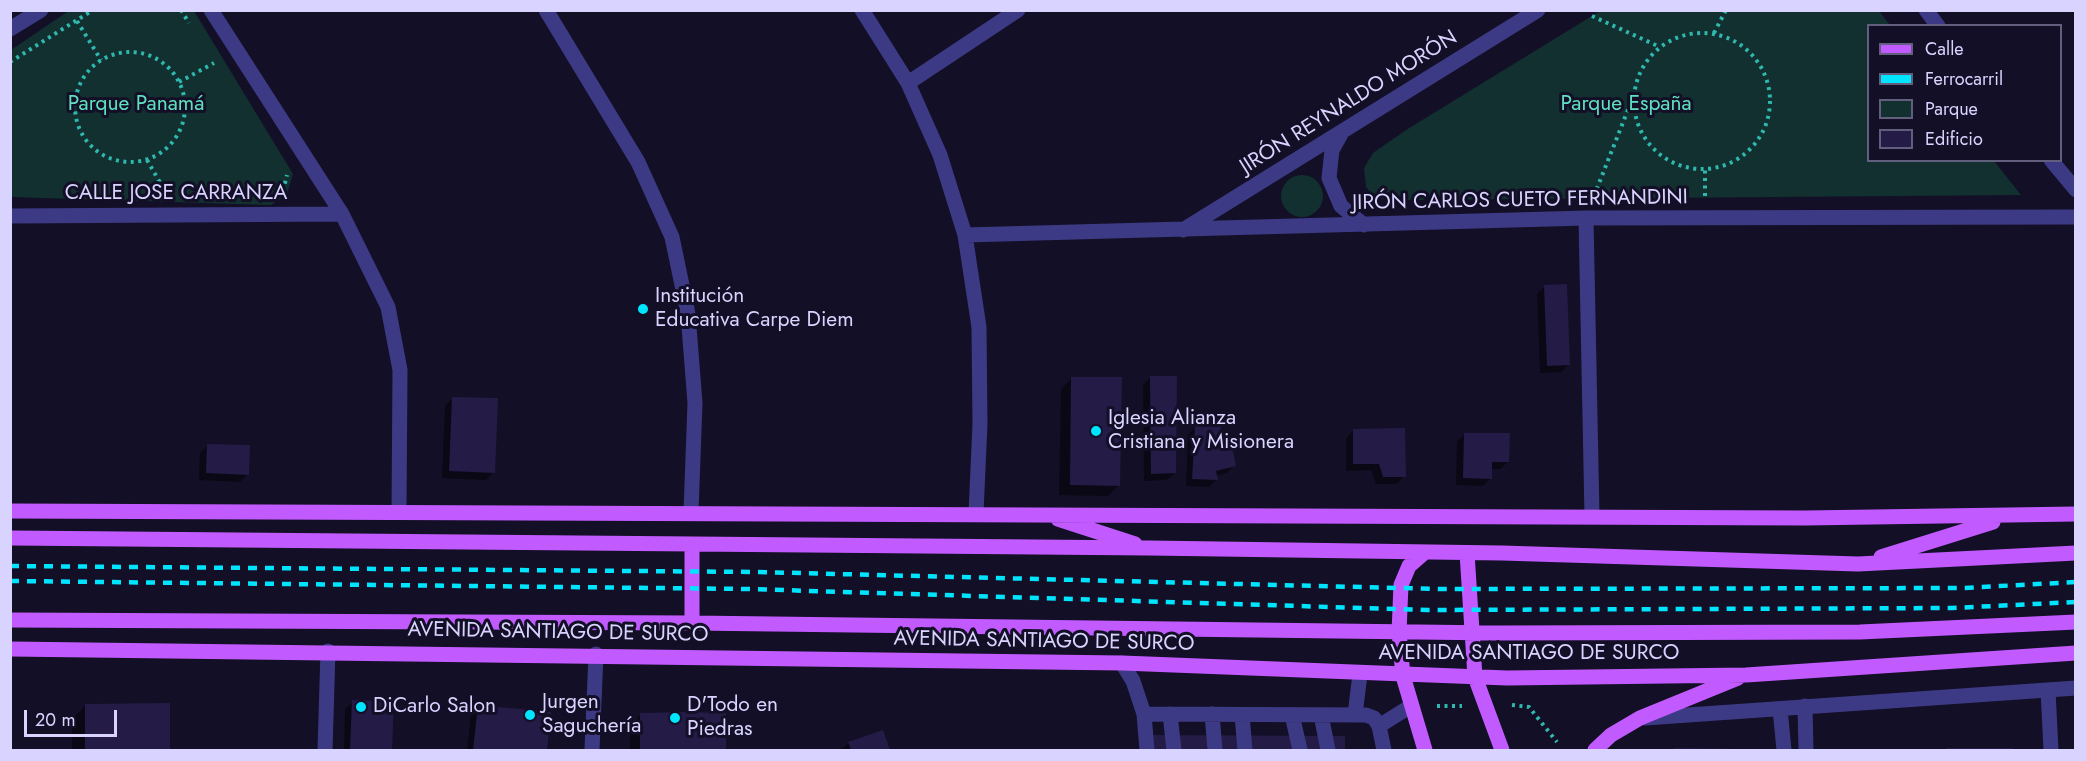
<!DOCTYPE html>
<meta charset="utf-8">
<style>
body{margin:0}
#map{position:relative;width:2086px;height:761px;overflow:hidden;background:#130f26;font-family:Jost,sans-serif}
canvas{display:block}
.frame{position:absolute;inset:0;border:12px solid #d9d4ff;pointer-events:none}
.legend{position:absolute;left:1867px;top:24px;width:195px;height:138px;box-sizing:border-box;background:#130f26;border:2px solid #625e7d;margin:0;padding:8px 10px;list-style:none;font-size:18px;color:#d9d4ff}
.legend li{display:flex;align-items:center;gap:12px;height:30px}
.legend b{width:30px;border:2px solid #625e7d}
.scale{position:absolute;left:24px;top:710px;width:93px;height:27px;box-sizing:border-box;border:3px solid #d9d4ff;border-top:0;padding-left:8px;font-size:18px;line-height:21px;white-space:nowrap;color:#d9d4ff;-webkit-text-stroke:4px #130f26;paint-order:stroke}
</style>
<div id="map">
<canvas width="2086" height="761"></canvas>
<div class="frame"></div>
<ul class="legend">
<li><b style="height:8px;background:#c25bff"></b>Calle</li>
<li><b style="height:8px;background:#00e5ff"></b>Ferrocarril</li>
<li><b style="height:16px;background:#12302f"></b>Parque</li>
<li><b style="height:16px;background:#241b47"></b>Edificio</li>
</ul>
<div class="scale">20 m</div>
</div>
<script>
const context = document.querySelector('canvas').getContext('2d');
context.lineJoin = 'round';
function paint(path, color) {
  context.fillStyle = color;
  context.fill(path, 'evenodd');
}
function toPath(rows) {
  const path = new Path2D();
  for (const r of rows) {
    if (r.length === 3) {
      path.moveTo(r[0] + r[2], r[1]);
      path.arc(r[0], r[1], r[2], 0, 2 * Math.PI);
      continue;
    }
    path.moveTo(r[0], r[1]);
    for (let i = 2; i < r.length; i += 2) path.lineTo(r[i], r[i + 1]);
  }
  return path;
}
function trace(path, color, width, dash) {
  context.strokeStyle = color;
  context.lineWidth = width;
  context.lineCap = dash ? 'butt' : 'round';
  context.setLineDash(dash || []);
  context.stroke(path);
}
function drawText(font, color, halo, rows, align = 'center') {
  context.font = font + ' Jost,sans-serif';
  context.lineWidth = 6;
  context.setLineDash([]);
  context.textBaseline = 'middle';
  context.strokeStyle = halo;
  context.fillStyle = color;
  for (const [text, x, y, turn = 0] of rows) {
    context.save();
    context.translate(x, y);
    context.rotate((+turn || 0) * Math.PI / 180);
    context.textAlign = isNaN(turn) ? turn : align;
    if (halo) context.strokeText(text, 0, 0);
    context.fillText(text, 0, 0);
    context.restore();
  }
}
paint(toPath([
 [70,10,194,11,293,174,287,194,271,205,11,197,11,50],
 [1878,10,1890,25,1868,26,1868,160,1994,161,2021,195,1410,200,1376,199,1366,187,1364,168,1373,153,1406,130,1600,11],
 [1302,196,21]
]), '#12302f');
paint(toPath([
 [1544,287,1569,364,1561,372,1540,373,1537,294],
 [1151,377,1175,473,1167,480,1144,481,1143,385],
 [1072,378,1119,485,1108,496,1059,495,1061,389],
 [453,398,493,473,486,480,442,478,445,406],
 [1195,427,1234,465,1227,473,1215,476,1216,480,1209,487,1186,486,1188,435],
 [1354,430,1404,476,1397,484,1376,484,1371,470,1346,471,1346,438],
 [1465,434,1508,462,1500,469,1490,469,1491,478,1483,486,1456,485,1457,442],
 [208,445,247,475,240,482,199,480,200,453],
 [353,702,392,703,391,750,344,750,345,709],
 [86,705,168,705,168,750,72,750,72,719],
 [478,707,550,713,546,750,467,750,471,714],
 [641,714,724,714,724,750,630,750,630,725],
 [883,732,889,750,841,750,849,743],
 [1344,737,1344,750,1146,750]
]), '#0007');
paint(toPath([
 [1567,284,1570,365,1547,366,1544,285],
 [1150,376,1177,376,1176,473,1151,474],
 [1071,377,1122,377,1120,486,1070,485],
 [452,397,498,398,495,473,449,471],
 [1195,426,1221,426,1220,450,1232,447,1236,466,1216,471,1218,480,1192,479],
 [1405,428,1406,477,1383,477,1379,464,1353,464,1353,429],
 [1464,433,1510,433,1509,462,1492,462,1492,479,1463,478],
 [207,444,250,445,249,475,206,473],
 [352,700,394,702,392,750,350,750],
 [170,703,170,750,85,750,85,704],
 [478,705,551,712,547,750,473,750],
 [687,712,726,713,726,750,640,750,640,713],
 [883,730,890,750,851,750,848,742],
 [1149,735,1345,736,1345,750,1149,750],
 [1675,748,1751,749,1751,750,1668,750],
 [1946,748,2013,748,2013,750,1946,750]
]), '#241b47');
trace(toPath([
 [181,10,189,23],
 [1592,16,1660,47],
 [77,21,101,60],
 [1702,101,68],
 [1714,33,1726,10],
 [130,107,55],
 [10,62,93,10],
 [179,82,214,63],
 [147,160,166,193],
 [283,191,287,175],
 [1594,196,1633,97],
 [1705,196,1705,170],
 [1512,705,1529,707,1557,742],
 [1437,706,1462,706]
]), '#2fb8b0', 4, [3, 4.5]);
trace(toPath([
 [211,10,342,214,388,307,400,370,399,512],
 [546,10,638,162,672,237,688,314,695,403,691,512],
 [862,10,908,83,940,155,965,235,979,327,980,424,976,513],
 [1926,10,1938,26],
 [10,29,41,10],
 [908,83,1018,10],
 [1341,134,1332,150,1329,178,1341,206,1364,225],
 [2051,160,2076,190],
 [10,216,342,214],
 [1586,218,1592,516],
 [1183,230,1538,10],
 [965,235,1586,218,2076,217],
 [1122,663,1133,681,1144,714,1147,750],
 [2048,690,2051,750],
 [1805,706,1806,750],
 [1780,709,1784,750],
 [1144,714,1366,715,1374,718,1379,726,1384,750],
 [1170,714,1174,750],
 [1212,714,1215,750],
 [1242,715,1245,750],
 [1292,715,1300,750],
 [1321,715,1328,750],
 [1355,715,1360,674],
 [1645,718,2076,688],
 [1379,726,1411,706],
 [325,750,328,651],
 [592,750,596,654]
]), '#3d3a85', 15);
trace(toPath([
 [10,511,1805,518,2076,514],
 [1058,519,1135,544],
 [10,538,1149,548,1502,553,1858,564,2076,553],
 [692,545,692,623],
 [1467,553,1475,677,1502,750],
 [1881,557,1993,522],
 [10,620,692,623,1498,633,1860,632,2076,622],
 [10,649,1122,663,1507,678,1746,675,2076,653],
 [1425,750,1403,676,1399,632,1401,585,1409,566,1425,552],
 [1595,750,1611,735,1640,718,1738,678]
]), '#c25bff', 15);
trace(toPath([
 [10,566,757,572,1439,589,1963,588,2076,582],
 [10,581,748,589,1428,610,1952,608,2076,602]
]), '#00e5ff', 4.5, [9, 8]);
for (const [x, y, r, color] of [
 [643,309,6,"#00e5ff"],
 [1096,431,6,"#00e5ff"],
 [361,707,6,"#00e5ff"],
 [530,715,6,"#00e5ff"],
 [675,718,6,"#00e5ff"]
]) {
  const dot = new Path2D();
  dot.arc(x, y, r, 0, 2 * Math.PI);
  context.fillStyle = color;
  context.fill(dot);
  trace(dot, '#130f26', 2);
}
drawText('21px', '#d9d4ff', '#130f26', [
 ["JIRÓN REYNALDO MORÓN",1349,103,-32],
 ["CALLE JOSE CARRANZA",176,194],
 ["JIRÓN CARLOS CUETO FERNANDINI",1520,201,-1],
 ["AVENIDA SANTIAGO DE SURCO",558,633,1],
 ["AVENIDA SANTIAGO DE SURCO",1044,642,1],
 ["AVENIDA SANTIAGO DE SURCO",1529,654]
]);
drawText('21px', '#5fe0c0', '#130f26', [
 ["Parque Panamá",136,105],
 ["Parque España",1626,105]
]);
drawText('21px', '#d9d4ff', '#130f26', [
 ["Institución",655,297],
 ["Educativa Carpe Diem",655,321],
 ["Iglesia Alianza",1108,419],
 ["Cristiana y Misionera",1108,443],
 ["Jurgen",542,703],
 ["Saguchería",542,727],
 ["D'Todo en",687,706],
 ["Piedras",687,730],
 ["DiCarlo Salon",373,707]
], 'left');
</script>
